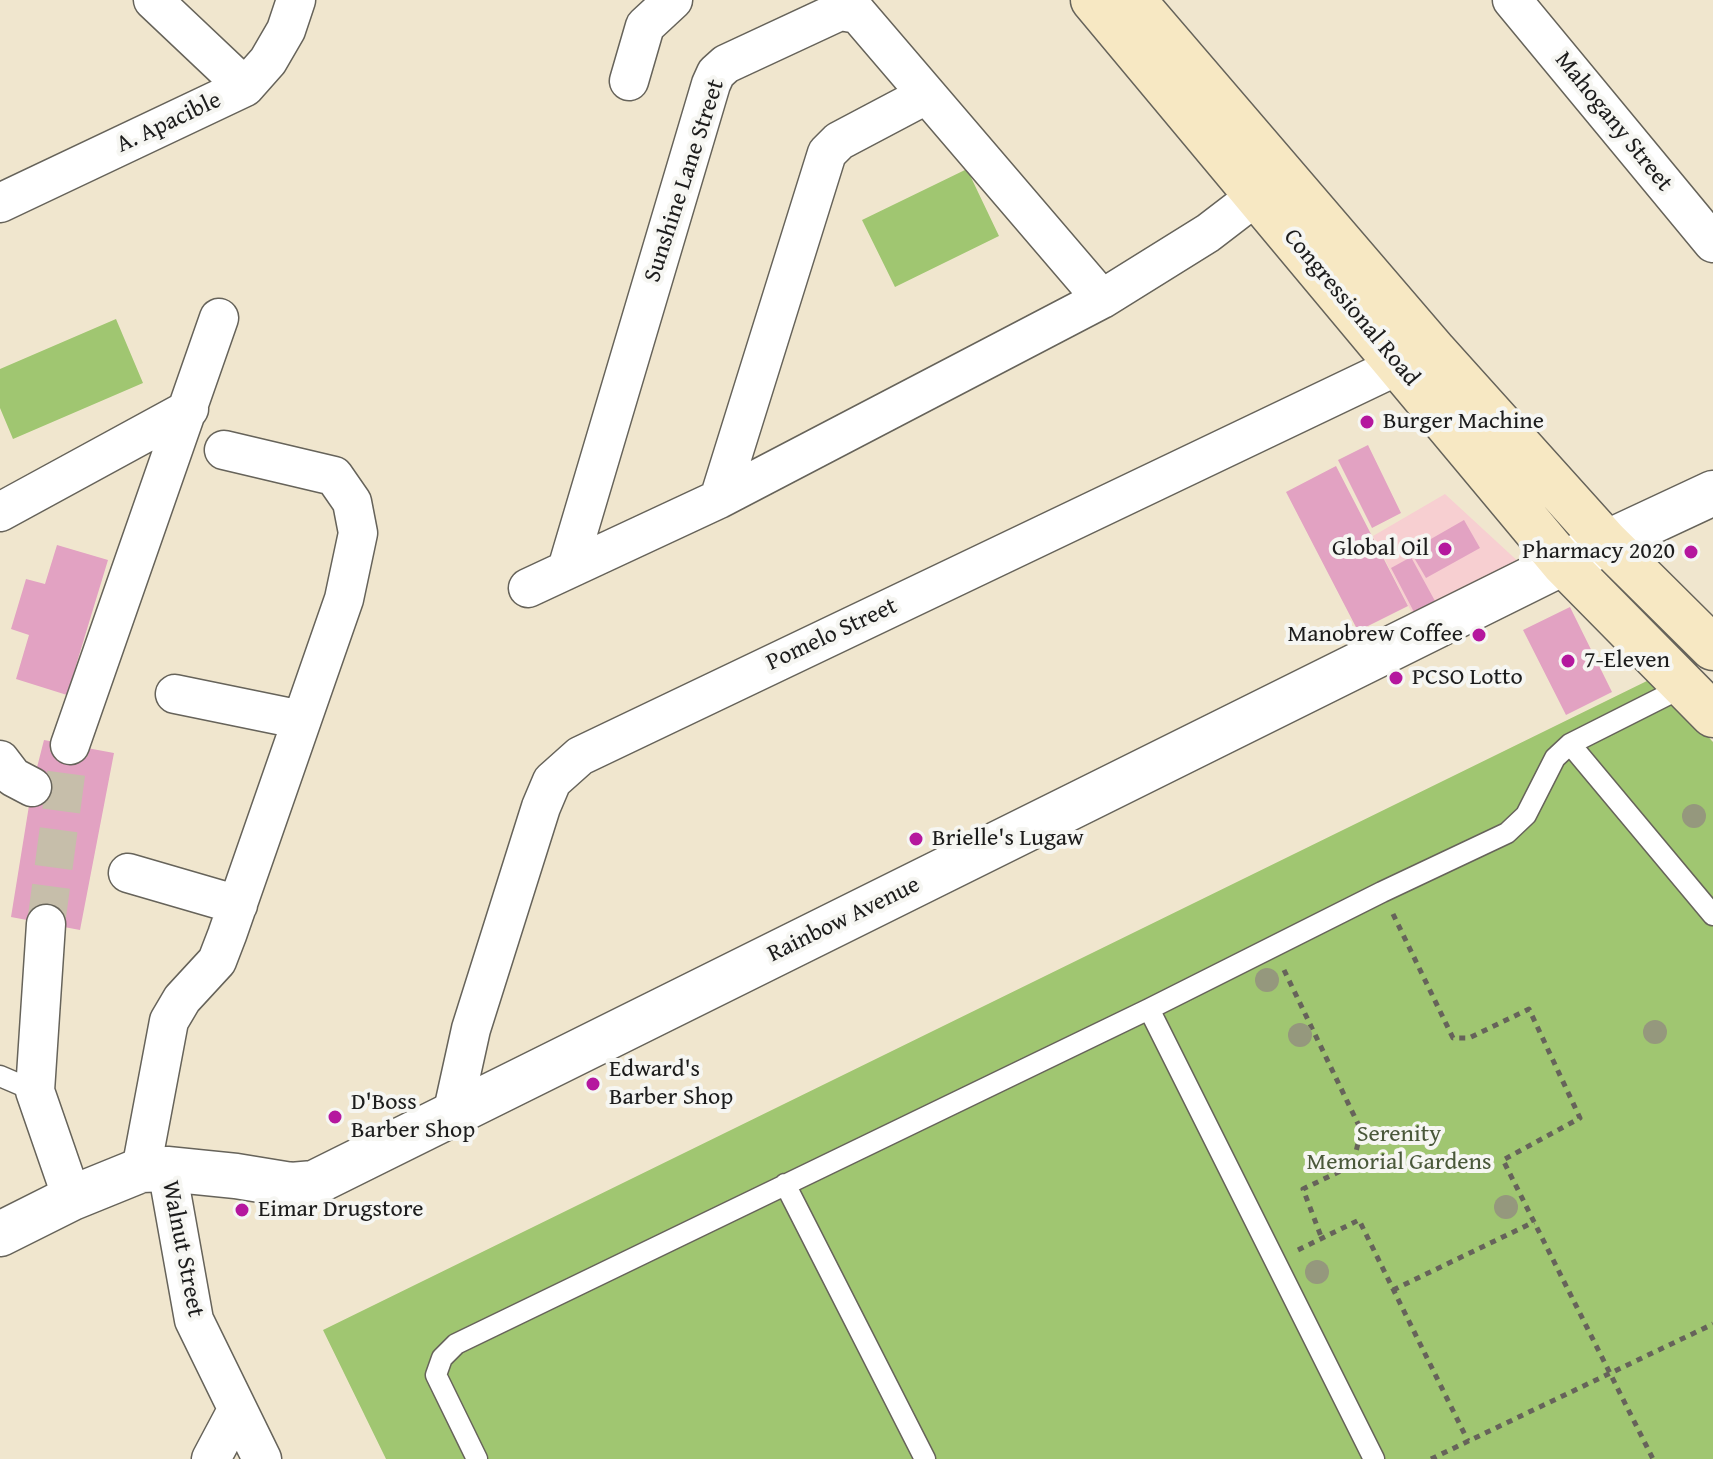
<!DOCTYPE html>
<style>
body{margin:0}
canvas{display:block;background:#f0e6ce}
</style>
<canvas width="1713" height="1459"></canvas>
<script>
const context = document.querySelector('canvas').getContext('2d');
context.lineJoin = 'round';
function paint(path, color) {
  context.fillStyle = color;
  context.fill(path, 'evenodd');
}
function toPath(rows) {
  const path = new Path2D();
  for (const r of rows) {
    path.moveTo(r[0], r[1]);
    for (let i = 2; i < r.length; i += 2) path.lineTo(r[i], r[i + 1]);
  }
  return path;
}
function trace(path, color, width, dash) {
  context.strokeStyle = color;
  context.lineWidth = width;
  context.lineCap = dash ? 'butt' : 'round';
  context.setLineDash(dash || []);
  context.stroke(path);
}
function drawText(font, color, halo, rows, align = 'center') {
  context.font = font + ' "Gentium Book Plus",serif';
  context.lineWidth = 8;
  context.setLineDash([]);
  context.textBaseline = 'middle';
  context.strokeStyle = halo;
  context.fillStyle = color;
  for (const [text, x, y, turn = 0] of rows) {
    context.save();
    context.translate(x, y);
    context.rotate((+turn || 0) * Math.PI / 180);
    context.textAlign = isNaN(turn) ? turn : align;
    if (halo) context.strokeText(text, 0, 0);
    context.fillText(text, 0, 0);
    context.restore();
  }
}
paint(toPath([
 [1445,494,1522,565,1416,621,1373,536]
]), '#f7cfd1');
paint(toPath([
 [967,169,999,236,895,287,862,220],
 [116,319,143,383,13,439,0,408,0,369],
 [1653,678,1713,742,1713,1459,386,1459,323,1330]
]), '#a0c671');
paint(toPath([
 [1368,445,1401,513,1372,528,1338,460],
 [1336,466,1408,606,1358,631,1286,492],
 [1464,520,1480,548,1426,578,1410,551],
 [57,545,108,560,67,695,16,679,29,635,11,629,26,579,45,584],
 [1411,557,1435,601,1414,612,1391,568],
 [1570,607,1612,692,1566,715,1523,630],
 [44,740,114,753,80,930,11,917,32,787]
]), '#e2a2c2');
trace(toPath([
 [46,924,70,745]
]), '#c6beaa', 38, [38, 19]);
const service = toPath([
 [1570,744,1713,915],
 [1149,1009,1374,1459],
 [0,1076,35,1091],
 [785,1184,925,1459],
 [477,1459,436,1375,442,1358,456,1344,1149,1009,1382,892,1507,833,1526,815,1555,758,1570,744,1685,686]
]);
const minor = toPath([
 [153,0,245,87],
 [1512,0,1713,243],
 [629,81,645,26,673,0],
 [0,203,245,87,268,61,286,30,296,0],
 [719,499,827,153,839,141,926,95],
 [0,512,189,409],
 [567,569,711,84,716,73,726,64,840,11,858,14,1102,299],
 [528,588,719,499,1102,299,1208,233,1281,177],
 [175,694,302,720],
 [70,745,219,318],
 [0,760,13,777,32,787],
 [128,873,238,905],
 [46,924,35,1091,72,1198],
 [452,1115,471,1029,541,807,552,781,580,756,1399,365,1424,356],
 [167,1169,194,1320,262,1459],
 [141,1170,169,1021,182,999,217,961,227,935,344,599,358,533,352,502,334,476,224,450],
 [211,1459,237,1410]
]);
const tertiary = toPath([
 [0,1234,72,1198,141,1170,167,1169,236,1176,291,1185,314,1183,1563,563,1713,493]
]);
const secondary = toPath([
 [1093,0,1563,563,1713,715],
 [1133,0,1435,352,1606,542,1713,648]
]);
trace(service, '#66635a', 23);
trace(minor, '#66635a', 41);
trace(tertiary, '#66635a', 47);
trace(secondary, '#66635a', 47);
trace(toPath([
 [1393,914,1453,1038,1469,1038,1529,1009,1580,1118,1503,1160,1653,1459],
 [1284,970,1361,1130,1353,1165,1303,1189,1322,1239],
 [1298,1250,1359,1220,1468,1441],
 [1393,1290,1534,1222],
 [1431,1459,1713,1324]
]), '#66635a', 5, [6, 6]);
trace(service, '#fff', 20);
trace(minor, '#fff', 38);
trace(tertiary, '#fff', 44);
trace(secondary, '#f7e8c3', 44);
context.fillStyle = '#95987d';
for (const [x, y] of [
 [1694,816],
 [1267,980],
 [1655,1032],
 [1300,1035],
 [1506,1207],
 [1317,1272]
]) {
  context.beginPath();
  context.arc(x, y, 12, 0, 2 * Math.PI);
  context.fill();
}
for (const [x, y, r, color] of [
 [1367,422,8,"#b5179e"],
 [1445,549,8,"#b5179e"],
 [1691,552,8,"#b5179e"],
 [1479,635,8,"#b5179e"],
 [1568,661,8,"#b5179e"],
 [1396,678,8,"#b5179e"],
 [916,839,8,"#b5179e"],
 [593,1084,8,"#b5179e"],
 [335,1117,8,"#b5179e"],
 [242,1210,8,"#b5179e"]
]) {
  const dot = new Path2D();
  dot.arc(x, y, r, 0, 2 * Math.PI);
  context.fillStyle = color;
  context.fill(dot);
  trace(dot, '#f6f6f2', 3);
}
drawText('24px', '#1c1c1c', '#f6f6f2', [
 ["Mahogany Street",1613,122,51],
 ["A. Apacible",169,123,-25],
 ["Sunshine Lane Street",685,181,-72],
 ["Congressional Road",1351,308,50],
 ["Pomelo Street",832,635,-25],
 ["Rainbow Avenue",844,920,-26],
 ["Walnut Street",182,1249,79]
]);
drawText('24px', '#1c1c1c', '#f6f6f2', [
 ["Burger Machine",1383,422],
 ["Global Oil",1429,549,"right"],
 ["Pharmacy 2020",1675,552,"right"],
 ["Manobrew Coffee",1463,635,"right"],
 ["7-Eleven",1584,661],
 ["PCSO Lotto",1412,678],
 ["Brielle's Lugaw",932,839],
 ["Edward's",609,1070],
 ["Barber Shop",609,1098],
 ["D'Boss",351,1103],
 ["Barber Shop",351,1131],
 ["Eimar Drugstore",258,1210]
], 'left');
drawText('24px', '#4a583a', '#f6f6f2', [
 ["Serenity",1399,1135],
 ["Memorial Gardens",1399,1163]
]);
</script>
